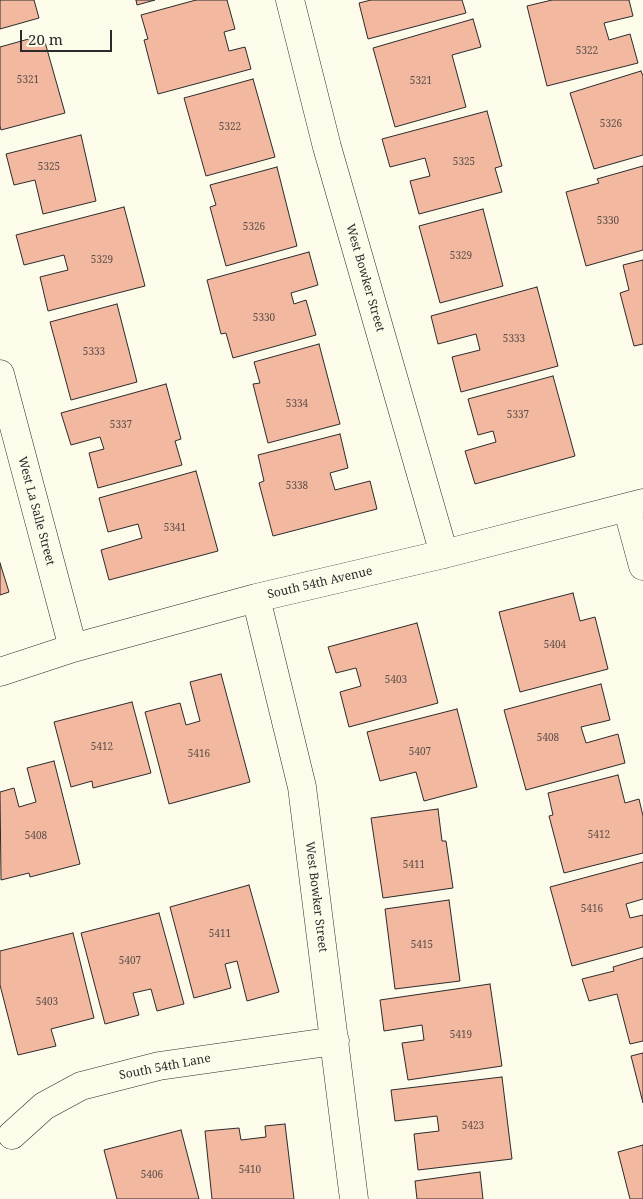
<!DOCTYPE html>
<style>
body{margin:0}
#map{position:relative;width:643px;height:1199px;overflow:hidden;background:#fdfbea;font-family:"Noto Serif",serif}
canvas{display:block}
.scale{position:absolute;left:20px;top:30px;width:92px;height:22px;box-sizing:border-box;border:2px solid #2b2b2b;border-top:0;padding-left:6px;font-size:15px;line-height:18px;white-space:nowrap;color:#2b2b2b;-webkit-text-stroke:4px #fdfbea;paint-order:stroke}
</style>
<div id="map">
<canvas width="643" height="1199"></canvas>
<div class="scale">20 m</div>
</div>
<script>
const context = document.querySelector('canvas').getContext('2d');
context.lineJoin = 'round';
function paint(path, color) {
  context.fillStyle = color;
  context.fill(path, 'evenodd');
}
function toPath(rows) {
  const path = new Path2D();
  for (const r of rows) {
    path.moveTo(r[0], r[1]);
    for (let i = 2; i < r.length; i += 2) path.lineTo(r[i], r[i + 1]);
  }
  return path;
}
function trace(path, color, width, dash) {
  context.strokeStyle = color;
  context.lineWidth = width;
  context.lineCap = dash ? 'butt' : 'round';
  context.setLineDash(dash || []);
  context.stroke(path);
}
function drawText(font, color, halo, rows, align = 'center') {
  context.font = font + ' "Noto Serif",serif';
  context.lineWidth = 4;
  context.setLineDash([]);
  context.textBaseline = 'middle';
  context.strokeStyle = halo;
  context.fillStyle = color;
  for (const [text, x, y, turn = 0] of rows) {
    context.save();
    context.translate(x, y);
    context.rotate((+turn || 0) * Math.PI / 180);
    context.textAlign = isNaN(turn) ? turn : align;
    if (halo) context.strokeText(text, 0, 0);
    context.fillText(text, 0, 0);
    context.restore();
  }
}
const building = toPath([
 [0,0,34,0,39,18,0,29,0,0],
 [136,0,155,0,137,5,136,0],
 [196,0,227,0,235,29,224,32,229,51,245,47,251,69,158,94,144,40,148,39,141,15,196,0],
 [371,0,462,0,466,13,368,39,359,3,371,0],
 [552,0,629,0,633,16,604,23,609,40,630,34,638,63,547,86,527,6,552,0],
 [473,19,481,47,452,55,466,107,395,127,373,48,473,19],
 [43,35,65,113,1,130,0,126,0,47,43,35],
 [641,71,643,76,643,155,594,169,570,93,641,71],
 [253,79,275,157,206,176,184,98,253,79],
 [487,111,502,166,495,168,502,192,419,214,410,181,430,176,425,158,390,167,382,139,487,111],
 [81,135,96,201,43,214,35,180,14,185,6,154,81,135],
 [643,166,643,250,586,266,566,192,599,183,597,179,643,166],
 [277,167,297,246,226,266,210,207,216,205,210,185,277,167],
 [124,207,145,286,48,311,40,277,68,270,64,255,24,265,16,235,124,207],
 [483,209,503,286,440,303,419,226,483,209],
 [309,252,318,285,291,293,294,304,306,300,316,335,233,358,226,333,221,334,207,280,309,252],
 [643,260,643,344,634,346,620,293,629,290,623,265,643,260],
 [537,287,558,366,461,392,452,357,480,350,476,334,438,344,431,316,537,287],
 [117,304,137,382,71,400,50,322,117,304],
 [319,344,340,424,268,443,253,384,260,383,254,362,319,344],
 [553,376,575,456,475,484,465,451,496,442,493,431,478,435,468,399,553,376],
 [166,384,181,439,175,441,182,465,98,488,89,453,104,449,100,437,71,445,61,413,166,384],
 [340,434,348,468,330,473,335,490,370,481,377,509,273,536,259,483,264,481,258,455,340,434],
 [196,471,218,551,109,580,101,550,142,538,138,524,108,532,99,498,196,471],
 [0,563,9,592,0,595,0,563],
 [573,593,580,621,595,617,608,669,520,692,499,612,573,593],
 [417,623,438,703,349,727,340,692,361,686,356,668,336,673,328,647,417,623],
 [221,674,250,782,169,804,145,712,180,703,186,725,200,721,190,682,221,674],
 [601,684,610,720,581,727,586,743,618,734,625,763,526,790,504,710,601,684],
 [132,702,151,773,93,788,92,781,71,787,54,722,132,702],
 [457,709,477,787,424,801,416,772,380,781,367,732,457,709],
 [54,761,80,864,30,877,29,873,1,880,0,792,14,788,19,807,36,802,27,768,54,761],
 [618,775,625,803,639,799,643,816,643,853,564,873,549,816,553,815,548,793,618,775],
 [438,809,442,841,446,841,453,888,383,898,371,818,438,809],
 [643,862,643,899,626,904,630,918,643,915,643,947,572,966,550,887,643,862],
 [249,885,279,992,247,1001,237,961,225,964,231,988,194,998,170,907,249,885],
 [449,900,460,981,395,989,385,909,449,900],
 [159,913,184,1004,157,1011,151,989,133,993,139,1015,105,1024,81,933,159,913],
 [73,933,94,1018,51,1029,56,1046,18,1055,0,985,0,951,73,933],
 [643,958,643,1041,630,1044,617,994,589,1001,582,979,614,971,613,967,643,958],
 [490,984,502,1066,408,1080,402,1043,424,1040,422,1025,384,1031,380,1000,490,984],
 [643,1053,643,1103,631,1056,643,1053],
 [502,1077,512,1159,418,1170,414,1134,439,1131,437,1116,395,1121,391,1090,502,1077],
 [285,1124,294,1199,212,1199,205,1131,239,1128,241,1140,266,1137,265,1126,285,1124],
 [181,1130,199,1199,117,1199,104,1150,181,1130],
 [643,1145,643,1199,630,1199,618,1152,643,1145],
 [480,1172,483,1199,417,1199,415,1181,480,1172]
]);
paint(building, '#f2b8a0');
trace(building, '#2b2b2b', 1);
const minor = toPath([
 [290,0,327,147,444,554],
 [0,374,73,648],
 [627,507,643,566],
 [256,598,302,787,354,1199],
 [0,672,73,648,256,598,444,554,643,503],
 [12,1135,44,1106,81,1086,159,1066,335,1041]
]);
trace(minor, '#2b2b2b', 29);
trace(minor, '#fdfbea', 28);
drawText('10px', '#5d4e48', null, [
 ["5322",587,51],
 ["5321",28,80],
 ["5321",421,81],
 ["5326",611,124],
 ["5322",230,127],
 ["5325",464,162],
 ["5325",49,167],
 ["5330",608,221],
 ["5326",254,227],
 ["5329",461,256],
 ["5329",102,260],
 ["5330",264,318],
 ["5333",514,339],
 ["5333",94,352],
 ["5334",297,404],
 ["5337",518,415],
 ["5337",121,425],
 ["5338",297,486],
 ["5341",175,528],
 ["5404",555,645],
 ["5403",396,680],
 ["5408",548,738],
 ["5412",102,747],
 ["5407",420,752],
 ["5416",199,754],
 ["5412",599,835],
 ["5408",36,836],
 ["5411",414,865],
 ["5416",592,909],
 ["5411",220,934],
 ["5415",422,945],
 ["5407",130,961],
 ["5403",47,1002],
 ["5419",461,1035],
 ["5423",473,1126],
 ["5410",250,1170],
 ["5406",152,1175]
]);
drawText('12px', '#2b2b2b', '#fdfbea', [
 ["West Bowker Street",365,278,74],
 ["West La Salle Street",36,511,75],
 ["South 54th Avenue",320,583,-13],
 ["West Bowker Street",316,897,83],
 ["South 54th Lane",165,1067,-11]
]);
</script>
